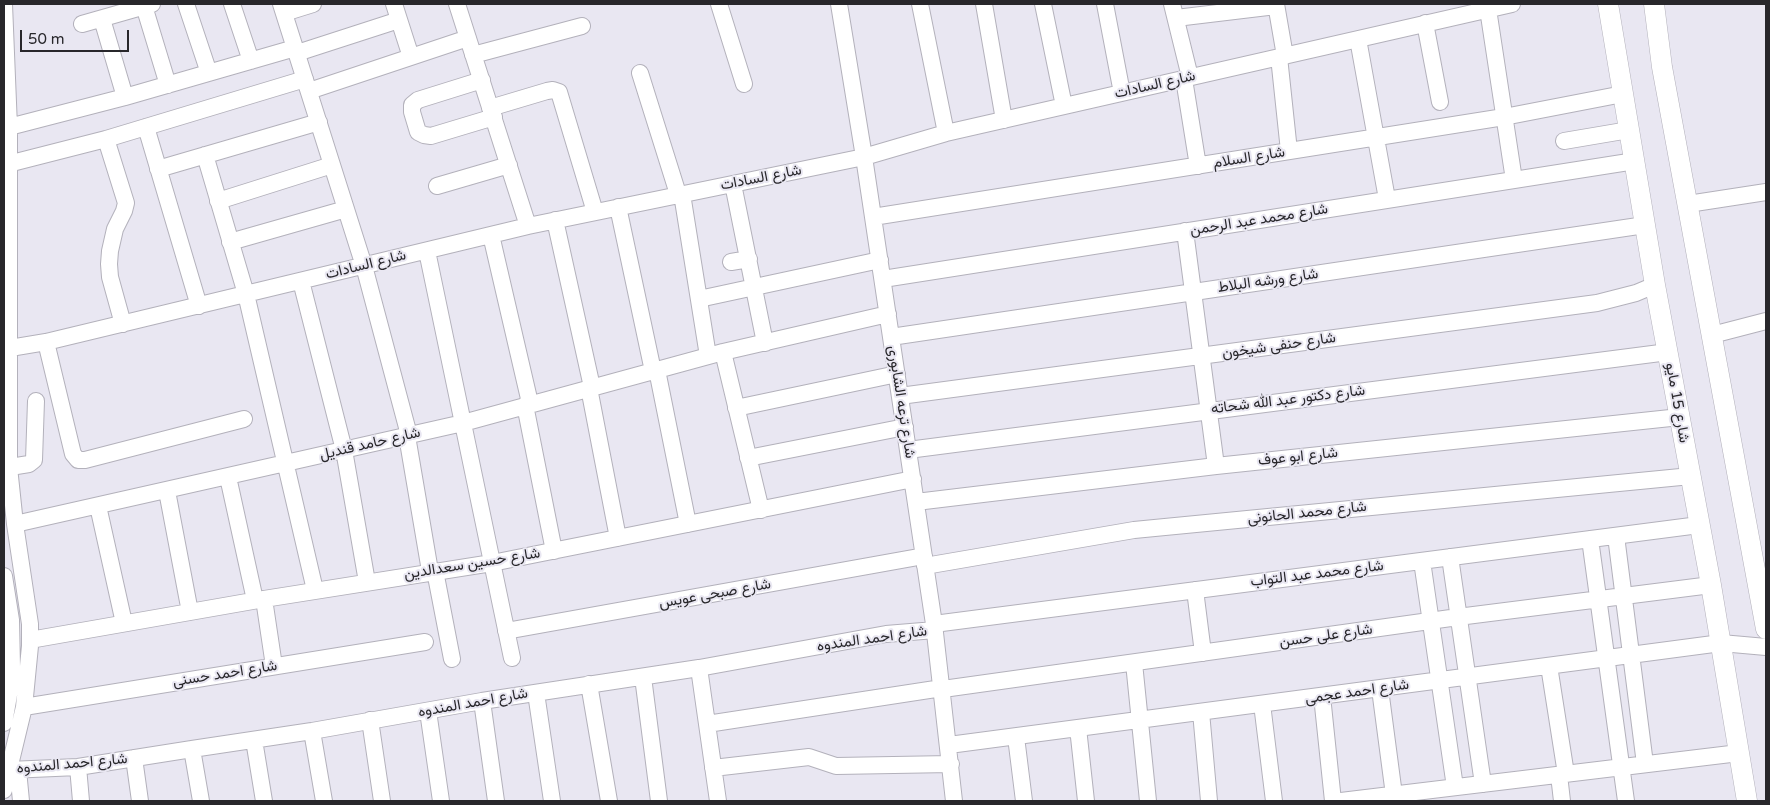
<!DOCTYPE html>
<meta charset="utf-8">
<style>
body{margin:0}
#map{position:relative;width:1770px;height:805px;overflow:hidden;background:#e9e7f2;font-family:"Varela Round",sans-serif}
canvas{display:block}
.frame{position:absolute;inset:0;border:5px solid #28272b;pointer-events:none}
.scale{position:absolute;left:20px;top:30px;width:109px;height:22px;box-sizing:border-box;border:2px solid #28272b;border-top:0;padding-left:6px;font-size:15px;line-height:18px;white-space:nowrap;color:#28272b;-webkit-text-stroke:4px #e9e7f2;paint-order:stroke}
</style>
<div id="map">
<canvas width="1770" height="805"></canvas>
<div class="frame"></div>
<div class="scale">50 m</div>
</div>
<script>
const context = document.querySelector('canvas').getContext('2d');
context.lineJoin = 'round';
function toPath(rows) {
  const path = new Path2D();
  for (const r of rows) {
    path.moveTo(r[0], r[1]);
    for (let i = 2; i < r.length; i += 2) path.lineTo(r[i], r[i + 1]);
  }
  return path;
}
function trace(path, color, width, dash) {
  context.strokeStyle = color;
  context.lineWidth = width;
  context.lineCap = dash ? 'butt' : 'round';
  context.setLineDash(dash || []);
  context.stroke(path);
}
function drawText(font, color, halo, rows, align = 'center') {
  context.font = font + ' "Varela Round",Vazirmatn,sans-serif';
  context.lineWidth = 4;
  context.setLineDash([]);
  context.textBaseline = 'middle';
  context.strokeStyle = halo;
  context.fillStyle = color;
  for (const [text, x, y, turn = 0] of rows) {
    context.save();
    context.translate(x, y);
    context.rotate((+turn || 0) * Math.PI / 180);
    context.textAlign = isNaN(turn) ? turn : align;
    if (halo) context.strokeText(text, 0, 0);
    context.fillText(text, 0, 0);
    context.restore();
  }
}
const minor = toPath([
 [186,4,209,73],
 [232,4,251,61],
 [281,4,364,266,409,435],
 [394,4,411,57],
 [457,4,528,226],
 [719,4,744,84],
 [839,4,864,157,934,624,954,801],
 [920,4,946,133],
 [984,4,1004,120],
 [1043,4,1064,106],
 [1105,4,1122,93],
 [1172,4,1190,77],
 [1276,4,1285,56],
 [144,6,168,85],
 [1488,9,1514,180],
 [284,13,313,4],
 [1176,18,1276,6],
 [102,19,125,97],
 [1425,23,1440,102],
 [82,24,152,4],
 [1358,39,1387,199],
 [297,53,399,20],
 [473,55,582,26],
 [1279,57,1289,151],
 [640,73,678,194],
 [1184,79,1198,166],
 [482,80,418,100,412,105,412,112,418,132,424,135,431,136,494,117],
 [309,91,468,38],
 [490,108,547,91,553,90,559,92,595,212],
 [9,127,125,97,295,48],
 [146,127,199,306],
 [106,139,126,203,124,211,115,229,110,251,109,264,110,277,123,324],
 [1564,141,1629,130],
 [205,155,246,294,315,590],
 [8,164,106,139,305,79],
 [158,169,319,122],
 [733,184,765,343],
 [437,186,509,165],
 [682,194,708,356],
 [218,201,332,165],
 [1688,204,1766,192],
 [618,207,653,371],
 [873,217,1504,117,1623,94],
 [555,220,592,387],
 [1185,231,1216,466],
 [491,235,530,403],
 [230,242,346,209],
 [427,251,512,658],
 [731,262,749,259],
 [883,279,1635,161],
 [301,281,344,450,367,582],
 [699,299,880,260],
 [1712,335,1766,321],
 [891,337,1645,225],
 [46,342,73,454,78,460,85,460,244,419],
 [10,348,46,342,528,226,864,157,946,133,1512,4],
 [723,352,761,510],
 [657,370,688,524],
 [589,388,618,538],
 [900,396,1597,303,1636,293,1655,285],
 [525,405,554,551],
 [736,408,897,374],
 [407,436,430,571],
 [908,450,1668,352],
 [748,458,905,427],
 [4,468,29,464,34,460,36,401],
 [228,477,255,600],
 [167,491,190,612],
 [916,502,1216,466,1680,417],
 [98,506,124,623],
 [15,524,463,423,723,352,888,314],
 [1616,536,1645,764],
 [1590,539,1626,801],
 [1450,557,1483,784],
 [1422,561,1455,787],
 [925,566,1134,530,1691,476],
 [435,571,452,659],
 [4,576,11,620,12,667,10,689,4,723],
 [1195,590,1203,653],
 [264,599,274,666],
 [934,624,1699,525],
 [506,631,924,556],
 [30,640,264,599,492,563,913,479],
 [1134,663,1148,801],
 [1549,666,1566,774],
 [699,668,718,801],
 [643,677,659,801],
 [589,684,609,801],
 [943,689,1458,617,1711,585],
 [1380,689,1394,795],
 [536,693,552,801],
 [1322,696,1333,801],
 [482,701,496,801],
 [1262,704,1274,801],
 [24,707,425,642],
 [428,711,441,801],
 [1201,712,1209,801],
 [370,720,382,801],
 [707,724,942,688],
 [1078,728,1086,801],
 [312,731,324,801],
 [1016,737,1024,801],
 [254,740,264,801],
 [949,745,1721,643,1766,647],
 [192,749,201,801],
 [134,758,140,801],
 [78,767,81,801],
 [713,768,809,757,836,766,951,764],
 [9,770,78,767,192,749,312,731,482,701,699,668,886,634,935,630],
 [18,770,21,801],
 [1559,775,1562,801],
 [4,790,24,707,30,646,30,624,15,524,9,467,9,127,4,4],
 [1341,801,1739,753]
]);
const major = toPath([
 [1608,4,1655,285,1711,585,1747,801],
 [1654,4,1662,67,1766,629]
]);
trace(minor, '#b3b1bb', 18);
trace(major, '#b3b1bb', 21);
trace(minor, '#fff', 16);
trace(major, '#fff', 20);
drawText('15px', '#28272b', '#e9e7f2', [
 ["شارع السادات",1155,85,-13],
 ["شارع السلام",1249,158,-9],
 ["شارع السادات",761,178,-11],
 ["شارع محمد عبد الرحمن",1259,220,-9],
 ["شارع السادات",366,265,-14],
 ["شارع ورشه البلاط",1268,281,-8],
 ["شارع حنفى شيخون",1279,346,-8],
 ["شارع دكتور عبد الله شحاته",1288,400,-7],
 ["شارع ترعه الشابورى",901,402,81],
 ["شارع 15 مايو",1677,403,80],
 ["شارع حامد قنديل",370,444,-13],
 ["شارع ابو عوف",1298,457,-6],
 ["شارع محمد الحانونى",1307,513,-6],
 ["شارع حسين سعدالدين",472,564,-9],
 ["شارع محمد عبد التواب",1317,574,-7],
 ["شارع صبحى عويس",715,594,-10],
 ["شارع على حسن",1326,636,-8],
 ["شارع احمد المندوه",872,639,-8],
 ["شارع احمد حسنى",225,674,-9],
 ["شارع احمد عجمى",1357,692,-8],
 ["شارع احمد المندوه",473,703,-10],
 ["شارع احمد المندوه",72,764,-5]
]);
</script>
